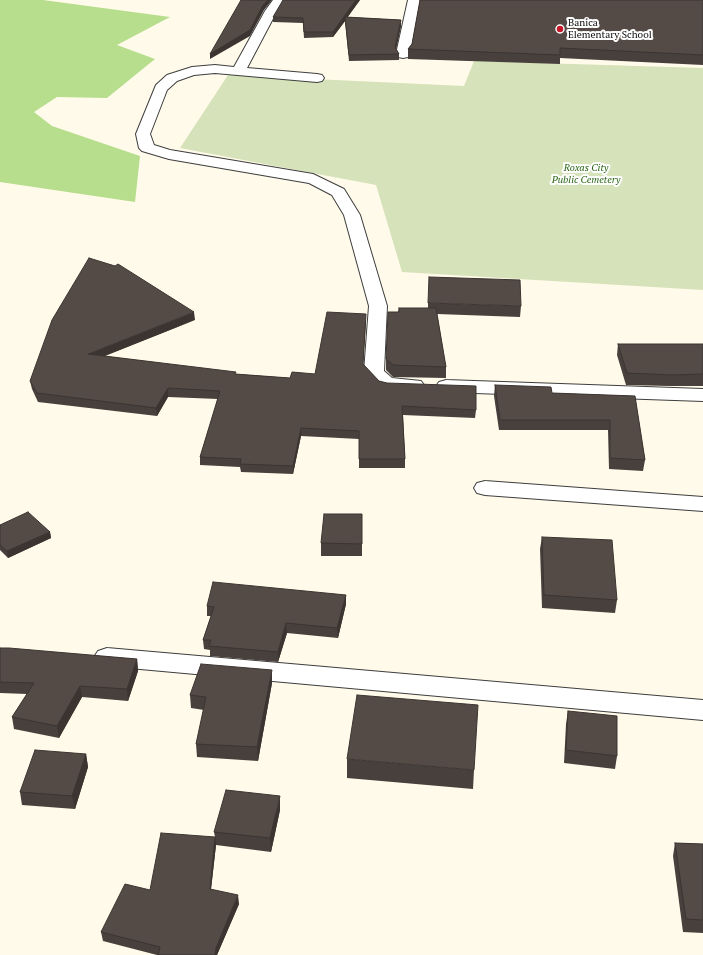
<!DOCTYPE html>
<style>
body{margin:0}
canvas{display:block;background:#fffae9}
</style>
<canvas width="703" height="955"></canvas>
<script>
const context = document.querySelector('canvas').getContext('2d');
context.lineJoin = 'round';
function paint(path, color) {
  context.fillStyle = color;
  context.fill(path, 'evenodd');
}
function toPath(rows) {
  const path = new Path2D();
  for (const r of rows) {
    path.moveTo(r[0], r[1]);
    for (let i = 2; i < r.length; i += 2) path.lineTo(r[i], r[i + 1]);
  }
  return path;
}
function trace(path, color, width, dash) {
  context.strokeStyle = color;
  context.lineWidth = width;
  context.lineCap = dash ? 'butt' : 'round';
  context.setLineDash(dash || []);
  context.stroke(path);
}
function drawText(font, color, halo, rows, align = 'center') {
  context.font = font + ' "PT Serif",serif';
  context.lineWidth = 4;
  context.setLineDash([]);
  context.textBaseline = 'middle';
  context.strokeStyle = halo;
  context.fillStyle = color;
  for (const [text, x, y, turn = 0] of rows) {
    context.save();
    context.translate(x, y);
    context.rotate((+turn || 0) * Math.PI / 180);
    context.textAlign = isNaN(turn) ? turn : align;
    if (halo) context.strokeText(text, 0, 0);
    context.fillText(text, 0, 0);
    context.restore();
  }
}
paint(toPath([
 [0,0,43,0,170,17,117,45,155,59,107,98,57,97,34,112,52,126,140,156,135,202,0,182]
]), '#b6de8d');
paint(toPath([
 [474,61,703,68,703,290,402,272,376,185,180,148,228,75,464,86]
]), '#d6e2b9');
const minor = toPath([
 [273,0,285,0,277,11,247,68,317,74,322,75,324,78,322,81,317,82,215,73,194,75,177,81,167,90,150,134,154,145,170,150,313,174,344,189,360,215,387,306,384,371,392,378,421,381,424,385,421,389,414,391,380,388,364,372,369,306,344,215,332,195,309,183,169,159,142,151,139,148,136,134,156,85,167,75,192,67,215,65,234,67,265,11,273,0],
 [408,0,420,0,410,54,408,57,403,58,398,57,396,54,408,0],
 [446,380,703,389,703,401,446,392,439,390,436,386,439,382,446,380],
 [485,481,703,497,703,511,485,495,477,493,474,488,477,483,485,481],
 [107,648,703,700,703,720,107,666,98,663,94,657,98,651,107,648]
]);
trace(minor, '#3e3e3e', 2);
paint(minor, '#fff');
paint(toPath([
 [360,0,347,17,401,20,401,26,396,49,399,54,399,60,349,61,345,21,333,37,304,38,303,23,273,22,273,17],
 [703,0,703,65,560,58,560,64,408,59,408,49,412,44],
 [428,303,521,306,520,317,437,314,446,367,446,378,393,377,386,370,386,359,398,312,399,308,428,308],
 [195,320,105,356,236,374,290,378,315,374,366,322,363,364,379,381,476,410,475,418,403,415,405,459,405,468,359,468,359,439,301,436,293,474,241,472,240,467,200,465,200,457,218,399,168,397,157,416,38,402,32,389,30,381],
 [618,344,703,344,703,386,670,386,626,385,617,355],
 [495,385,552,393,635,396,645,460,643,471,609,469,608,430,499,430,494,396],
 [362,514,362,556,321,556,321,543],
 [0,525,50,532,51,538,8,558,0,550],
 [542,537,617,600,615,613,542,608,540,549],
 [346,595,346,604,338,638,287,633,278,662,210,656,210,650,204,649,203,640,211,616,207,616,207,606],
 [0,648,137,659,138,671,128,701,82,697,59,738,14,729,12,717,27,694,0,693],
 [272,683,258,761,197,757,196,744,204,710,191,708,190,695],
 [568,711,617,756,615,769,564,763,566,724],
 [86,754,88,767,75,809,22,805,20,792],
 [347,759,474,770,473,789,347,778],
 [280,810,271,852,216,845,211,889,239,904,217,955,157,955,103,941,101,932,150,890,215,837,214,832],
 [675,843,703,844,703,933,683,932,673,856]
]), '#48403c');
paint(toPath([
 [268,0,272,0,264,10,250,36,210,59,210,54],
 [356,0,360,0,345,21,345,17,345,21,333,37,333,32],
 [401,20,401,26,395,54,395,47],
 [194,312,195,320,89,362,88,354],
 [168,388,168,397,157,416,156,408],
 [301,428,301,436,293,474,293,466],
 [50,532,51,538,8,558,7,551],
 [346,595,346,604,338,638,337,628],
 [286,623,287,633,278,662,278,652],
 [137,659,138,671,128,701,127,689],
 [272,670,272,683,258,761,257,747],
 [80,686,82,697,59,738,57,726],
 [86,754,88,767,75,809,72,796],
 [280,796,280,810,271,852,270,838],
 [215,837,216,845,210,898,210,889],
 [238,895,239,904,217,955,215,955,216,948]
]), '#3b3431');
const building = toPath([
 [241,0,268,0,263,5,250,30,210,54,241,0],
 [283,0,356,0,333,32,304,32,303,18,273,17,283,0],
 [420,0,703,0,703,55,560,48,560,55,408,49,412,44,420,0],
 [345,17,401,20,395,47,399,54,349,55,345,17],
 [89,258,115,266,118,264,194,312,88,354,236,372,235,374,290,378,292,372,315,374,327,312,366,314,363,364,379,381,387,383,476,386,476,410,402,406,405,459,359,459,359,431,301,428,293,466,240,464,241,459,200,457,220,391,168,388,156,408,37,393,30,381,52,320,89,258],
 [429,277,520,280,521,306,428,303,429,277],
 [399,308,436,308,446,367,393,365,386,359,388,312,399,312,399,308],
 [618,344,703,344,703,374,672,375,627,373,618,344],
 [495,385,551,387,552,393,635,396,645,460,610,458,610,420,500,420,495,385],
 [28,512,50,532,7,551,0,545,0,525,28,512],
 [324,514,362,514,362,544,321,543,324,514],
 [542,537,612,540,617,600,544,595,542,537],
 [213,582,346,595,337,628,286,623,278,652,209,646,211,640,203,640,214,607,207,606,213,582],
 [0,648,9,648,137,659,127,689,80,686,57,726,12,717,34,683,0,682,0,648],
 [201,664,272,670,257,747,196,744,206,697,190,695,201,664],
 [357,695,478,705,474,770,347,759,357,695],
 [568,711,617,716,617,756,566,750,568,711],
 [35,750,86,754,72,796,20,792,35,750],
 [226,790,280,796,270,838,214,832,226,790],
 [161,833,215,837,210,889,238,895,216,948,215,955,158,955,160,947,101,932,125,884,150,890,161,833],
 [675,843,703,844,703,920,686,919,675,843]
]);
paint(building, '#544b46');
trace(building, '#3b3431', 1);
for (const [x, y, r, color] of [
 [560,29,4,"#c51829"]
]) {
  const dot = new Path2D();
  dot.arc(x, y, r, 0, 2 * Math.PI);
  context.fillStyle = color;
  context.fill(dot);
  trace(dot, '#fff', 1.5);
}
drawText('10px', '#0b0b0b', '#fff', [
 ["Banica",568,23],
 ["Elementary School",568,35]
], 'left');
drawText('italic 10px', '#2b6717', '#fff', [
 ["Roxas City",586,168],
 ["Public Cemetery",586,180]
]);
</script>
